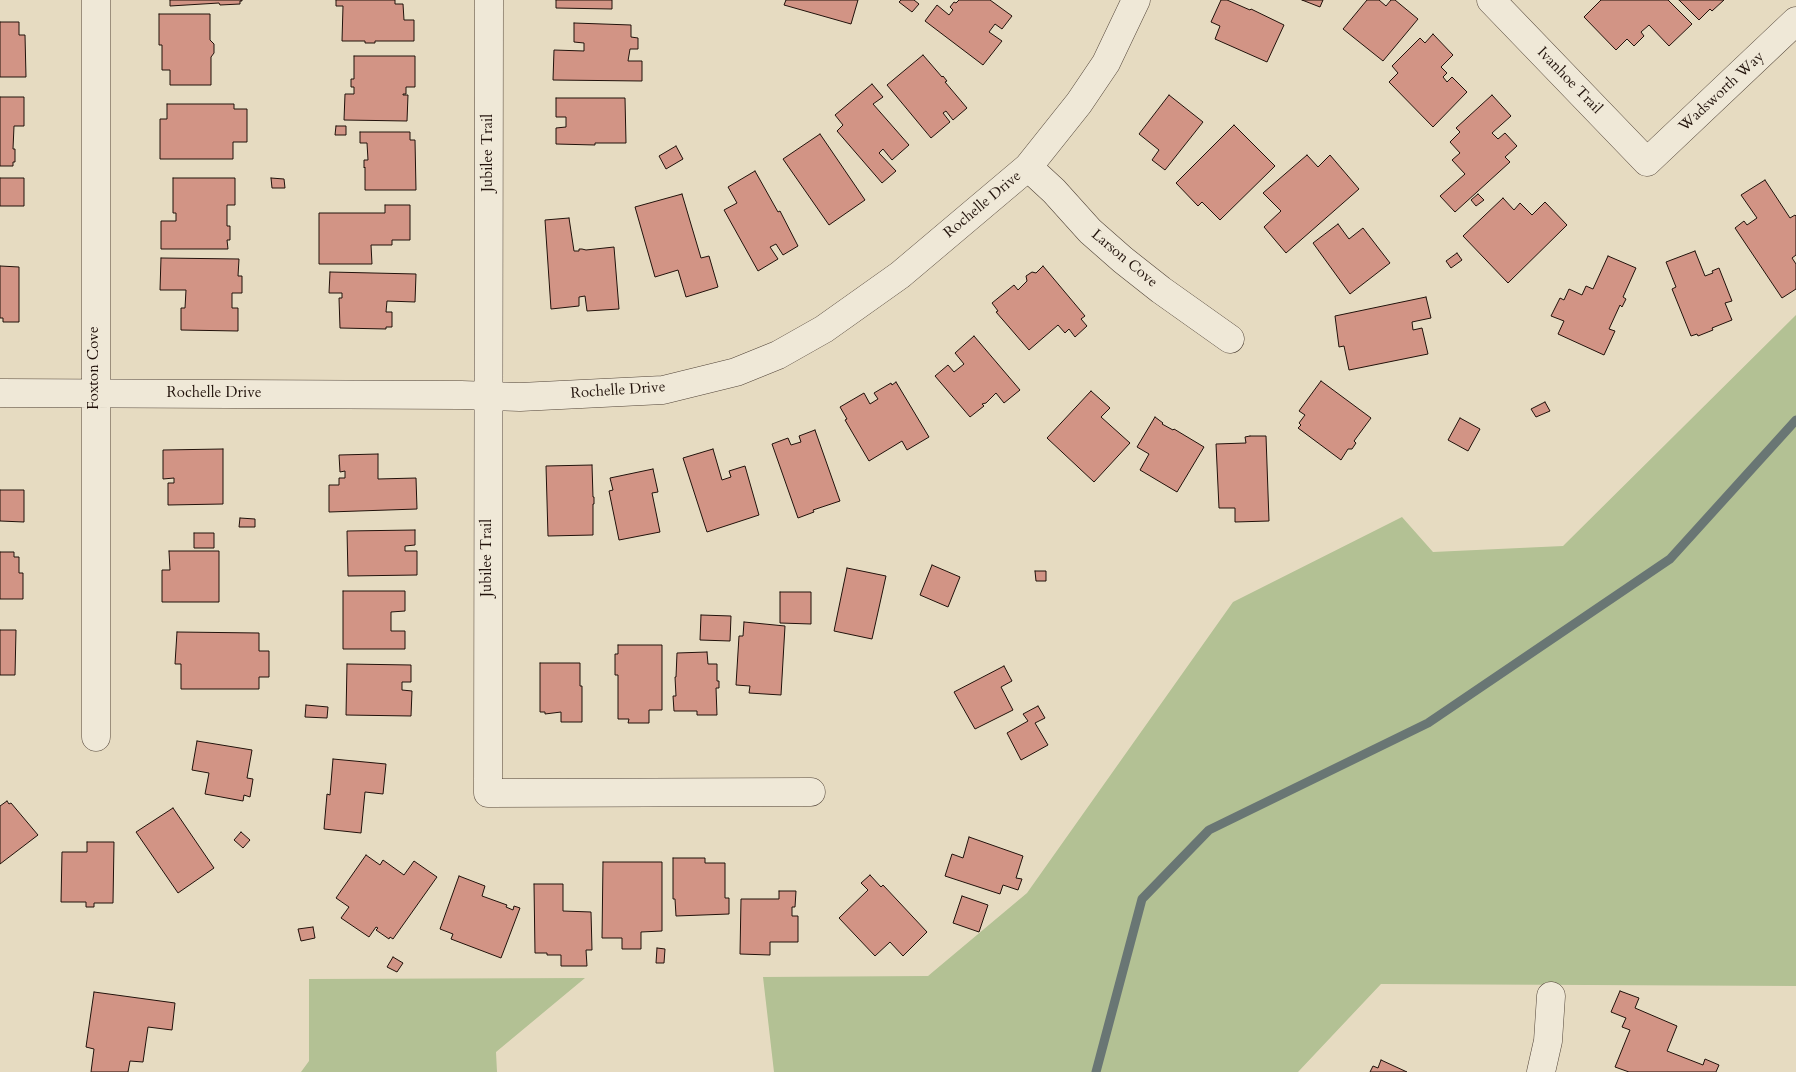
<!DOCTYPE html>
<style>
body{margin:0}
canvas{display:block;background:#e6dbc1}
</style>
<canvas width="1796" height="1072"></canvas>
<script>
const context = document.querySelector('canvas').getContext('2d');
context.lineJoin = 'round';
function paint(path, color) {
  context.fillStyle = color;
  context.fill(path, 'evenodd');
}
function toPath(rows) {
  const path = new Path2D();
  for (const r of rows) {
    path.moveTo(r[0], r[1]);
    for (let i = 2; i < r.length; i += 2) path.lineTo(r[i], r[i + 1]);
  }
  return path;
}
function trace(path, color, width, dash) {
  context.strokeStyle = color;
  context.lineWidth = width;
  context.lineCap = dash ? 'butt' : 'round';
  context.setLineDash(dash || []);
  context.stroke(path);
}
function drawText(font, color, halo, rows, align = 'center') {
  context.font = font + ' Cardo,serif';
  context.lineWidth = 4.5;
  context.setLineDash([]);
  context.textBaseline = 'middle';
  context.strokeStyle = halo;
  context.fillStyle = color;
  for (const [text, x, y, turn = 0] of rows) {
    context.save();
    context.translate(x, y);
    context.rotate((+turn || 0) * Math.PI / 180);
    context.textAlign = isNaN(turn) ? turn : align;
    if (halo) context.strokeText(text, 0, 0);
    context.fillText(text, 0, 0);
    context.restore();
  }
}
paint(toPath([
 [1796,315,1796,986,1381,984,1298,1072,774,1072,763,977,928,976,1027,893,1233,602,1402,517,1433,552,1563,546],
 [585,978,496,1052,497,1072,301,1072,309,1061,309,979]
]), '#b3c194');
trace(toPath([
 [1096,1072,1142,899,1209,830,1428,723,1670,559,1796,420]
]), '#697674', 9);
const building = toPath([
 [170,0,242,0,242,1,240,1,240,4,220,5,219,3,170,6,170,0],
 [336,0,395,0,395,4,403,4,404,20,414,20,414,41,375,41,375,43,365,43,365,41,342,41,343,6,336,6,336,0],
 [556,0,612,0,612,9,556,8,556,0],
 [786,0,858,0,851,24,784,5,786,0],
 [901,0,914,0,919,4,912,12,899,2,901,0],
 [959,0,990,0,1012,16,1002,29,995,24,989,32,1002,41,983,65,925,21,937,5,949,15,953,10,950,7,954,2,956,3,959,0],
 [1221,0,1227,0,1250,10,1251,9,1284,25,1267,62,1215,39,1220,26,1211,22,1221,0],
 [1302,0,1323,0,1320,7,1302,0],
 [1367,0,1379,0,1386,6,1391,0,1395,0,1418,19,1383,61,1343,29,1367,0],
 [1601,0,1668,0,1692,24,1669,46,1649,25,1641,32,1644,36,1634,46,1627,39,1616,50,1584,17,1601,0],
 [1679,0,1724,0,1712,11,1710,9,1699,20,1679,0],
 [159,14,210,14,210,40,214,44,214,53,211,57,211,85,170,85,170,70,162,70,162,45,159,45,159,14],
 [0,22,19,22,19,35,25,35,26,77,0,77,0,22],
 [574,23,631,25,631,37,638,38,638,49,630,49,628,61,642,61,642,81,553,80,554,50,584,51,584,43,574,42,574,23],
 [1433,34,1453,55,1441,67,1447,73,1443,77,1447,82,1452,77,1467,92,1433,127,1389,82,1398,73,1392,66,1420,38,1425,43,1433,34],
 [923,55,942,77,943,76,947,81,945,82,967,108,953,120,946,111,943,113,950,122,931,138,887,85,923,55],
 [354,56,415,56,415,87,406,87,406,94,403,94,403,95,408,95,407,121,344,120,345,94,354,94,354,87,351,87,351,79,354,79,354,56],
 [872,84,883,97,873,104,909,145,892,160,883,149,879,153,896,171,882,183,837,131,843,125,835,115,872,84],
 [1169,95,1203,122,1165,170,1152,160,1159,150,1139,134,1169,95],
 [1492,95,1511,116,1492,133,1498,139,1505,133,1517,146,1505,157,1510,162,1455,212,1440,196,1465,174,1452,160,1460,153,1450,142,1460,132,1456,128,1492,95],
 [0,97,24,97,24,126,14,126,13,149,15,149,15,162,13,162,13,166,0,166,0,97],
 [556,98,625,98,626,143,595,143,595,145,556,144,556,128,566,127,566,117,556,117,556,98],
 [167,104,234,104,234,109,247,109,247,142,233,142,233,159,160,159,160,119,167,119,167,104],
 [1234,125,1275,166,1220,220,1202,202,1198,206,1176,183,1234,125],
 [336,126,346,126,346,135,335,135,336,126],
 [360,132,410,132,410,140,415,140,416,190,365,190,365,167,364,168,364,160,368,160,367,143,360,143,360,132],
 [820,134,865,200,829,225,783,159,820,134],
 [676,146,683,159,666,169,659,156,676,146],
 [1307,155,1318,167,1330,155,1359,189,1286,253,1264,227,1281,211,1263,193,1307,155],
 [755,171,778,212,780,211,798,246,783,255,776,244,770,247,778,259,758,271,724,210,737,203,728,187,755,171],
 [0,178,24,178,24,206,0,206,0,178],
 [173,178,235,178,235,205,227,205,227,226,230,226,230,240,227,240,228,249,161,249,161,221,176,221,176,213,173,213,173,178],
 [271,178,284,179,285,188,272,188,271,178],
 [1765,180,1790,218,1795,215,1796,216,1796,255,1792,258,1796,264,1796,289,1782,298,1735,228,1744,221,1747,225,1757,218,1741,195,1765,180],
 [682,194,701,258,709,256,718,287,686,297,678,270,655,277,635,207,682,194],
 [1478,194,1484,200,1476,206,1471,200,1478,194],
 [1503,198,1514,210,1520,203,1532,215,1545,202,1567,225,1508,283,1463,236,1503,198],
 [385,205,410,205,410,240,392,240,392,245,371,245,372,264,319,264,319,213,385,213,385,205],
 [569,218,574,251,579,251,579,249,582,249,586,250,614,247,619,309,587,311,585,296,579,297,579,306,551,309,545,220,569,218],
 [1338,224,1349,239,1363,228,1390,263,1350,294,1313,243,1338,224],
 [1695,251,1705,276,1713,273,1712,271,1719,268,1732,301,1725,303,1732,320,1712,328,1713,330,1698,336,1697,334,1691,336,1672,289,1676,287,1666,262,1695,251],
 [1457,253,1462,260,1451,268,1446,261,1457,253],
 [1608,256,1636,268,1623,297,1626,299,1622,307,1620,305,1609,329,1615,331,1604,355,1558,334,1564,321,1551,316,1560,298,1564,300,1569,289,1582,295,1586,286,1593,289,1608,256],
 [161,258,239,259,238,276,242,276,242,293,232,293,232,308,238,308,238,331,181,330,181,308,185,308,186,290,160,290,161,258],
 [0,266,19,267,19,322,3,322,3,318,0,318,0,266],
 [1043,266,1085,316,1081,319,1087,326,1075,337,1069,329,1065,333,1058,325,1029,350,996,312,998,311,992,303,1014,285,1018,290,1027,281,1026,276,1032,272,1036,273,1043,266],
 [330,272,416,274,415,302,387,301,386,312,392,312,392,327,386,327,386,329,340,328,339,298,342,298,342,293,329,293,330,272],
 [1426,297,1431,318,1412,322,1413,330,1422,328,1428,354,1349,370,1344,346,1339,347,1335,316,1426,297],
 [974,336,1020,390,1004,403,996,393,986,403,982,404,984,406,970,417,935,376,948,365,954,372,964,364,955,353,974,336],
 [1321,381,1371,418,1354,441,1356,443,1352,449,1348,449,1341,460,1298,428,1301,425,1299,423,1305,415,1299,411,1321,381],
 [896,382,929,437,907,450,902,441,869,461,845,420,847,419,840,407,864,393,870,404,878,399,874,393,891,383,892,385,896,382],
 [1091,391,1110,408,1101,417,1130,443,1094,482,1047,438,1091,391],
 [1545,402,1550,411,1536,417,1531,409,1545,402],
 [1155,417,1163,423,1162,424,1173,430,1174,429,1204,447,1177,492,1140,470,1149,454,1137,447,1155,417],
 [1460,418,1480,429,1468,451,1448,440,1460,418],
 [815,430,840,501,813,510,814,512,798,518,772,444,788,438,791,445,801,442,799,436,815,430],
 [1250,436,1266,436,1269,521,1235,522,1235,508,1219,508,1216,444,1246,443,1245,437,1250,436],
 [223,449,223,504,168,505,168,483,174,483,174,478,163,479,163,450,223,449],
 [713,449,722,480,731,477,729,471,745,466,759,515,707,532,683,458,713,449],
 [378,454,378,479,416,478,417,509,329,512,329,485,339,485,339,478,345,478,345,471,340,472,339,455,378,454],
 [592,465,593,497,594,497,594,504,593,504,593,535,548,536,546,466,592,465],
 [653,469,658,492,652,493,660,532,619,540,609,491,613,490,610,478,653,469],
 [0,490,24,490,24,522,0,521,0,490],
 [240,518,255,519,255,527,239,527,240,518],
 [415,530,415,545,405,546,405,551,417,551,417,575,348,576,347,531,415,530],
 [194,533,214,533,214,548,194,548,194,533],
 [169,551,219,551,219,602,162,602,162,570,170,570,169,551],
 [0,552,14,552,14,557,19,557,19,573,23,573,23,599,0,599,0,552],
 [932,565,960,577,948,607,920,595,932,565],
 [847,568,886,576,872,639,834,631,847,568],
 [1035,571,1046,571,1046,581,1036,581,1035,571],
 [343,591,405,591,405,611,391,612,391,631,405,631,405,649,343,649,343,591],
 [780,592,811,592,811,624,780,623,780,592],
 [701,615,731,616,730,641,700,640,701,615],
 [744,622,785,626,781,695,749,693,750,686,736,685,739,636,743,636,744,622],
 [0,630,16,630,15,675,0,675,0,630],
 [177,632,259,633,259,651,269,651,269,677,259,677,259,689,181,689,181,664,175,664,177,632],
 [618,645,662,645,662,710,649,710,649,723,628,723,629,719,618,719,618,675,615,675,615,654,618,654,618,645],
 [707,652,708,664,717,664,717,681,719,681,719,688,716,688,717,715,697,715,697,711,674,711,673,696,676,696,675,677,676,677,677,653,707,652],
 [540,663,580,663,580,686,582,686,582,722,561,722,561,712,545,714,545,712,540,712,540,663],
 [347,664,411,665,411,682,402,682,402,690,412,691,411,716,346,715,347,664],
 [1004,666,1012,681,1001,687,1013,710,975,729,954,692,1004,666],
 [306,705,328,707,327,718,305,717,306,705],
 [1038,706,1045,718,1035,723,1048,745,1021,760,1007,733,1028,721,1023,714,1038,706],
 [197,741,252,750,247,778,253,779,250,797,244,795,243,801,205,794,209,773,192,770,197,741],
 [333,759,386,764,383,794,365,792,361,833,324,829,327,794,330,795,333,759],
 [7,801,9,804,11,803,38,835,0,864,0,806,7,801],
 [173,808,214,868,178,893,136,832,173,808],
 [241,832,250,840,243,848,234,840,241,832],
 [969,837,1023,856,1016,878,1022,879,1018,890,1003,885,1000,894,945,876,952,854,963,858,969,837],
 [87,842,114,842,113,903,94,903,94,907,86,907,86,902,61,902,62,852,87,852,87,842],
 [366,855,380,865,383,860,404,875,414,861,437,877,393,939,390,937,389,939,376,930,378,928,376,927,369,937,341,918,349,907,336,898,366,855],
 [673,858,705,858,705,863,725,863,725,898,729,898,729,914,676,916,675,899,673,899,673,858],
 [603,862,662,862,662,931,641,932,641,949,622,949,622,938,602,938,603,862],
 [870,875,881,887,883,885,898,901,927,932,903,956,890,942,875,956,839,918,868,890,861,883,870,875],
 [459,876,485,886,482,896,507,905,506,907,513,910,514,906,520,908,501,958,451,939,453,934,440,929,459,876],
 [534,884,563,884,563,911,591,912,592,950,586,950,587,966,561,966,561,955,547,955,547,953,535,953,534,884],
 [779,891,796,891,795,907,792,907,792,916,798,916,798,942,770,942,770,955,740,954,741,899,779,899,779,891],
 [962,896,988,905,979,932,953,923,962,896],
 [313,927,315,938,301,941,298,929,313,927],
 [657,948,665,949,664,963,656,963,657,948],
 [393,957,403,963,397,972,387,967,393,957],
 [1620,991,1639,998,1635,1008,1677,1026,1667,1051,1703,1065,1705,1059,1719,1065,1716,1072,1629,1072,1615,1067,1630,1030,1622,1027,1626,1018,1611,1012,1620,991],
 [94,992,175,1003,172,1030,148,1027,143,1062,130,1061,128,1072,91,1072,94,1049,86,1047,94,992],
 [1381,1060,1407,1072,1370,1072,1373,1066,1378,1068,1381,1060]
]);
paint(building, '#d29485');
trace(building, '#21120b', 1);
const minor = toPath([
 [96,0,96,737],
 [489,0,488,793,811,792],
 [1491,0,1647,162,1796,21],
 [1028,167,1054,191,1090,231,1123,260,1161,290,1230,339],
 [0,393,461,395,520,397,663,390,736,372,778,355,824,329,900,275,1028,167,1079,103,1106,63,1136,0],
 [1541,1072,1548,1041,1551,996]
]);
trace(minor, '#524438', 29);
trace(minor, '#efe8d7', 28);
drawText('15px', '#21120b', '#efe8d7', [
 ["Ivanhoe Trail",1569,81,46],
 ["Wadsworth Way",1722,92,-43],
 ["Jubilee Trail",489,153,-90],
 ["Rochelle Drive",983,205,-40],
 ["Larson Cove",1124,259,40],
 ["Foxton Cove",95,368,-90],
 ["Rochelle Drive",618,391,-4],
 ["Rochelle Drive",214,394],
 ["Jubilee Trail",488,558,-90]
]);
</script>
